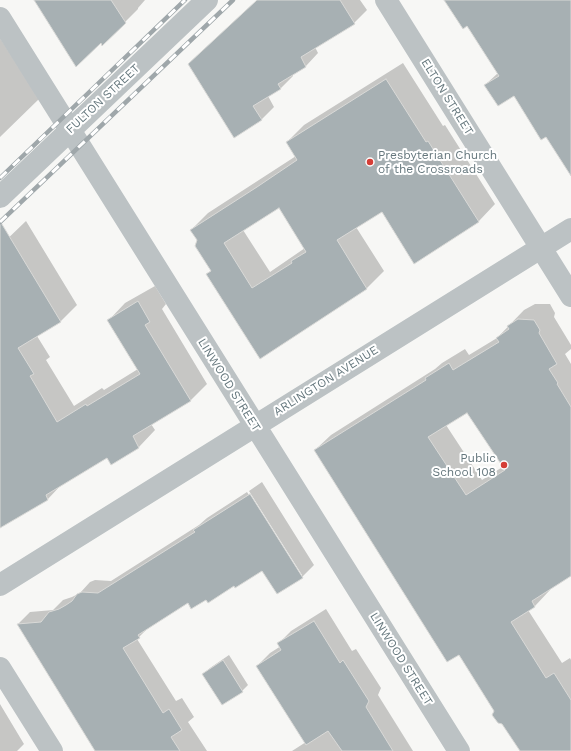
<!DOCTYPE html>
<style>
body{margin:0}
canvas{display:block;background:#f7f7f5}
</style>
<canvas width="571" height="751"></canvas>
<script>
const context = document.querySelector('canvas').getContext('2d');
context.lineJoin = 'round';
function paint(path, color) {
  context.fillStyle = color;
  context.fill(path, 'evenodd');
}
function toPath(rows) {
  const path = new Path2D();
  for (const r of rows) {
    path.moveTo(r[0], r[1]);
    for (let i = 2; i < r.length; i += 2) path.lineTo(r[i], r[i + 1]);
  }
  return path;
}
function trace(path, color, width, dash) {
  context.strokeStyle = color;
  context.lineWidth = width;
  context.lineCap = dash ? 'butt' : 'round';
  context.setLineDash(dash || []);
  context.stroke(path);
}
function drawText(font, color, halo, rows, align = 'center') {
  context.font = font + ' "Work Sans",sans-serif';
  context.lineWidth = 4;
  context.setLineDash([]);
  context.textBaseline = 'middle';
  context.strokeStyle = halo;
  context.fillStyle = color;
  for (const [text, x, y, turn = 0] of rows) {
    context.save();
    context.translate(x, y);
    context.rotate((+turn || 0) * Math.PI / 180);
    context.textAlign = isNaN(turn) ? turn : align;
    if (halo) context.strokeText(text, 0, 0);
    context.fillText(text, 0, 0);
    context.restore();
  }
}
paint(toPath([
 [35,0,145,0,138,8,138,9,125,22,101,42],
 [258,0,360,0,367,10,354,23,315,47,318,53,306,66,293,74,293,76,281,88,268,96,274,107,262,119,234,136],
 [445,0,571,0,571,173,547,135,515,95,485,85,498,73,467,24],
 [0,38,39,99,0,137],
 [403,63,443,126,445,125,495,204,479,221,415,262,382,211,356,227,384,271,367,288,290,337,208,274,211,270,198,240,191,230,208,213,296,156,287,142,304,125],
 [279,207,305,248,270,272,243,230],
 [26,221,77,305,61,321,37,336,50,357,46,360,74,406,102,388,104,390,138,369,109,320,125,303,155,286,166,304,162,309,207,384,190,401,151,424,155,430,139,447,111,463,107,457,62,484,48,499,0,527,0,246],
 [535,304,550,304,555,313,554,317,571,345,571,349,565,354,571,364,571,575,549,589,550,590,535,606,528,610,562,663,570,658,571,660,571,751,531,751,495,711,459,653,315,450,331,435,435,369,442,363,465,349,469,355,497,338,524,310],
 [467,411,504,466,482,480,446,425],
 [262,482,314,565,302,577,263,569,207,599,188,602,150,626,137,639,176,701,182,698,194,717,188,722,207,751,104,751,18,624,30,612,53,610,63,600,72,597,80,593,90,582,95,580,111,581,199,525,207,518,247,492,300,575,302,575,249,491],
 [326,609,352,651,356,649,381,688,378,695,413,751,292,751,306,742,257,666,270,653,281,646,279,643,291,631],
 [229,655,248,685,242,691,204,674,210,668],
 [0,704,24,744,17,751,0,751]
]), '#0003');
const building = toPath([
 [34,0,111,0,126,23,102,46,101,43,76,67,34,0],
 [257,0,340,0,355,24,301,57,306,67,278,84,281,89,253,106,262,120,234,138,188,64,257,0],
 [444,0,571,0,571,176,546,137,541,140,514,96,498,106,484,85,499,76,467,26,463,29,444,0],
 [386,79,426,142,428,141,479,222,414,264,382,212,337,240,367,289,260,359,206,274,211,271,195,246,197,240,190,230,257,187,297,160,286,142,386,79],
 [279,208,306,252,291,261,292,263,252,288,224,243,279,208],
 [0,221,61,322,18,348,34,374,30,376,57,422,86,404,87,406,140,374,107,320,138,301,150,322,145,325,191,401,133,436,139,448,111,465,107,458,46,495,48,500,0,528,0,221],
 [518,319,534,320,540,330,539,333,557,364,549,369,558,383,557,384,571,407,571,576,532,601,535,607,511,622,546,678,554,673,571,700,571,751,520,751,502,724,498,723,492,715,494,711,459,655,447,662,314,450,426,380,425,378,449,363,453,370,499,342,496,338,509,329,507,326,518,319],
 [467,413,505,470,466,495,428,437,467,413],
 [250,494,303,578,277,594,262,571,235,588,234,586,208,603,206,600,191,609,188,603,138,635,140,638,123,648,163,713,169,709,182,730,171,737,180,751,95,751,17,624,41,622,49,612,59,609,66,605,72,601,77,594,82,592,98,593,195,532,193,530,250,494],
 [314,621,340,663,343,660,369,701,366,707,393,751,342,751,328,731,306,745,256,666,281,650,277,643,314,621],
 [223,660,243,692,222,705,202,674,223,660]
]);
paint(building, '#a7b0b3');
trace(building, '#d9d9d7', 1);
trace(toPath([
 [386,0,571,296],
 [0,18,459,751],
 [0,197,207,0],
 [0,585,571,229],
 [0,668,52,751]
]), '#bcc2c4', 22);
const rail = toPath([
 [0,178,185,0],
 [0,222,233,0]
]);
trace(rail, '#9fa7aa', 4.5);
trace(rail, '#fff', 3, [9]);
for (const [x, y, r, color] of [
 [370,162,4,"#d53e37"],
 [504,465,4,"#d53e37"]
]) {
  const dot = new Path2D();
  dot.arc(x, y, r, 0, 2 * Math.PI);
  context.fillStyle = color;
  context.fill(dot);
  trace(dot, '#fff', 1.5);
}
drawText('12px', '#65777d', '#fff', [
 ["ELTON STREET",447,97,58],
 ["FULTON STREET",103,99,-43],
 ["ARLINGTON AVENUE",326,381,-32],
 ["LINWOOD STREET",229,385,58],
 ["LINWOOD STREET",401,659,58]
]);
drawText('12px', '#65777d', '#fff', [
 ["Presbyterian Church",378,155],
 ["of the Crossroads",378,169],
 ["Public",496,458,"right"],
 ["School 108",496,472,"right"]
], 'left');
</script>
